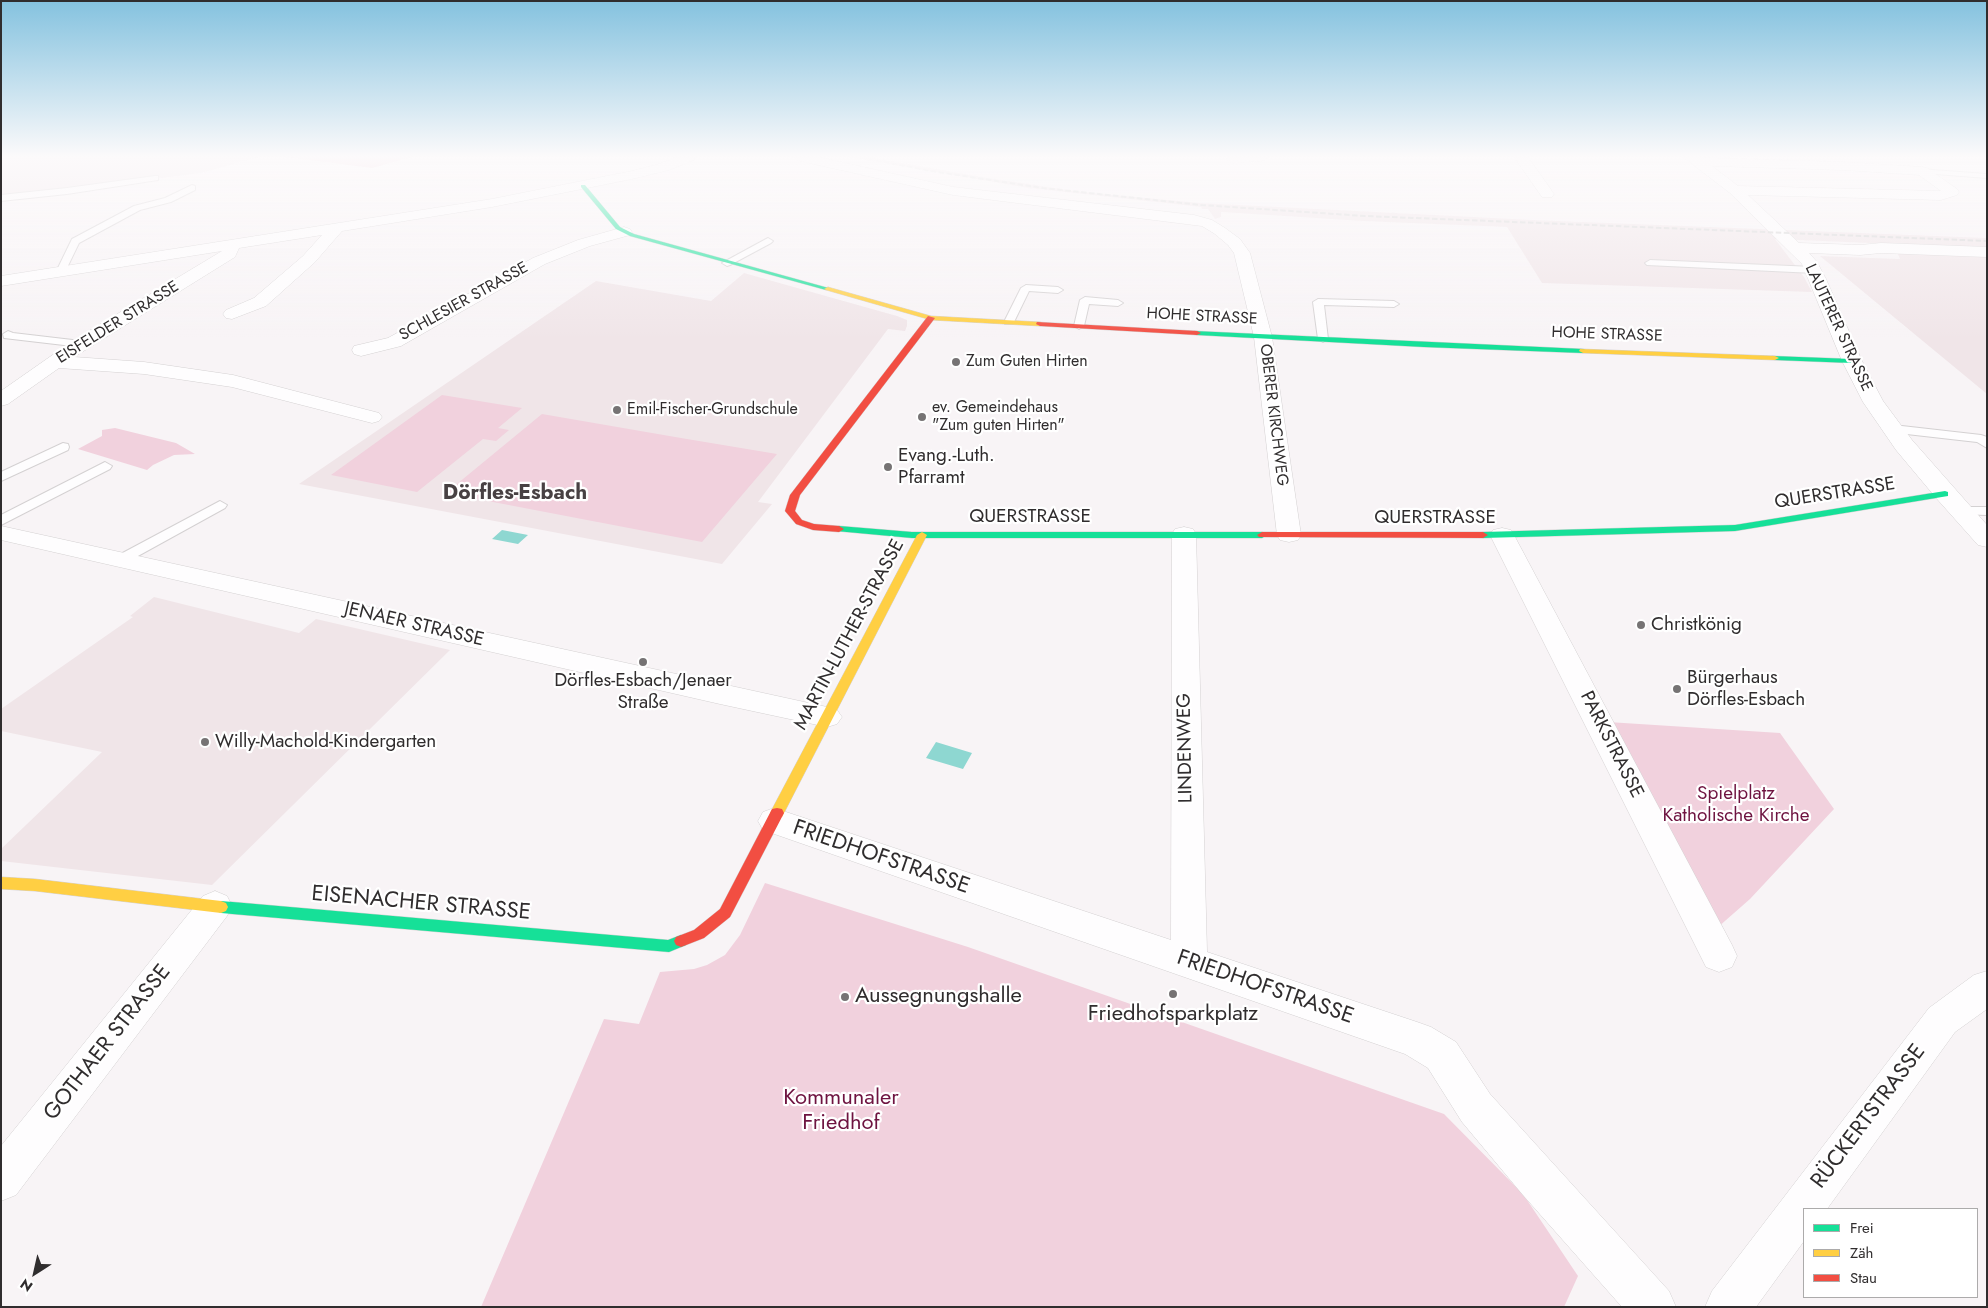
<!DOCTYPE html>
<meta charset="utf-8">
<style>
body{margin:0}
#map{position:relative;width:1988px;height:1308px;overflow:hidden;background:#f8f4f6;font-family:Jost,sans-serif}
canvas{display:block}
.frame{position:absolute;inset:0;border:2px solid #302d2e;pointer-events:none}
.legend{position:absolute;left:1803px;top:1208px;width:175px;height:90px;box-sizing:border-box;background:#fff;border:1px solid #acabab;margin:0;padding:6px 9px;list-style:none;font-size:15px;color:#302d2e}
.legend li{display:flex;align-items:center;gap:10px;height:25px}
.legend b{width:25px;border:1px solid #acabab}
.north{position:absolute;left:10px;top:1248px;width:50px;height:50px;-webkit-text-stroke:4px #fff;paint-order:stroke;rotate:215deg;font-size:14px;font-weight:700;line-height:20px;text-align:center;color:#302d2e}
.north::after{content:'';display:block;margin:auto;width:18px;height:22px;background:#302d2e;clip-path:polygon(50% 0,100% 100%,50% 72%,0 100%)}
</style>
<div id="map">
<canvas width="1988" height="1308"></canvas>
<div class="frame"></div>
<ul class="legend">
<li><b style="height:6px;background:#16e098"></b>Frei</li>
<li><b style="height:6px;background:#ffcf43"></b>Zäh</li>
<li><b style="height:6px;background:#f24e42"></b>Stau</li>
</ul>
<div class="north">N</div>
</div>
<script>
const context = document.querySelector('canvas').getContext('2d');
context.lineJoin = 'round';
function paint(path, color) {
  context.fillStyle = color;
  context.fill(path, 'evenodd');
}
function toPath(rows) {
  const path = new Path2D();
  for (const r of rows) {
    path.moveTo(r[0], r[1]);
    for (let i = 2; i < r.length; i += 2) path.lineTo(r[i], r[i + 1]);
  }
  return path;
}
function trace(path, color, width, dash) {
  context.strokeStyle = color;
  context.lineWidth = width;
  context.lineCap = dash ? 'butt' : 'round';
  context.setLineDash(dash || []);
  context.stroke(path);
}
function drawText(font, color, halo, rows, align = 'center') {
  context.font = font + ' Jost,sans-serif';
  context.lineWidth = 4.5;
  context.setLineDash([]);
  context.textBaseline = 'middle';
  context.strokeStyle = halo;
  context.fillStyle = color;
  for (const [text, x, y, turn = 0] of rows) {
    context.save();
    context.translate(x, y);
    context.rotate((+turn || 0) * Math.PI / 180);
    context.textAlign = isNaN(turn) ? turn : align;
    if (halo) context.strokeText(text, 0, 0);
    context.fillText(text, 0, 0);
    context.restore();
  }
}
paint(toPath([
 [1,157,258,157,201,173,1,199],
 [850,157,869,157,976,176,1082,192,1200,203,1533,220,1987,238,1987,248,1775,239,1804,277,1812,292,1542,283,1507,227,1363,221,1221,212,1221,217,1215,219,1208,209,1202,209,1201,207,1028,188],
 [1897,252,1987,255,1987,394,1820,256,1900,259],
 [744,273,897,316,907,320,907,326,905,331,888,329,758,502,772,504,722,564,299,484,596,281,711,301],
 [154,597,299,633,316,619,450,650,212,885,1,861,1,849,102,752,1,731,1,709,133,617,130,616]
]), '#f0e5e8');
paint(toPath([
 [442,395,522,408,498,428,509,430,496,441,483,439,417,492,331,475],
 [542,414,681,438,777,454,702,542,446,493],
 [115,428,176,443,195,454,174,455,153,465,147,470,78,449,102,436,102,430],
 [1608,722,1780,733,1834,809,1750,899,1717,928],
 [765,883,968,947,1444,1114,1523,1194,1578,1276,1564,1307,481,1307,604,1019,639,1024,660,972,694,969,707,965,725,955,740,935]
]), '#f1d1dd');
paint(toPath([
 [286,157,412,157,372,168]
]), '#eec1d1');
paint(toPath([
 [502,530,528,535,518,544,492,539],
 [936,742,972,753,963,769,926,758]
]), '#8ed7d1');
const lane = toPath([
 [1919,169,1987,174,1987,178,1922,173,1918,171,1919,169],
 [155,176,158,176,158,180,67,194,1,201,1,195,67,188,155,176],
 [192,185,195,186,195,190,171,202,140,210,79,243,64,274,61,275,56,272,72,239,134,206,165,198,192,185],
 [768,238,773,241,771,243,730,265,727,266,722,263,768,238],
 [1650,260,1814,267,1819,270,1814,273,1647,265,1645,263,1650,260],
 [1026,285,1058,287,1063,290,1058,293,1029,291,1013,324,1005,324,1004,322,1021,288,1026,285],
 [1085,297,1118,300,1123,303,1118,306,1089,304,1084,326,1079,329,1074,326,1080,300,1085,297],
 [1318,299,1394,301,1399,304,1394,307,1324,305,1328,339,1323,342,1318,339,1313,302,1318,299],
 [8,331,13,333,81,341,87,344,81,347,4,338,3,334,8,331],
 [1893,425,1981,435,1987,437,1987,448,1977,442,1889,432,1887,429,1893,425],
 [63,443,68,444,69,447,68,450,1,481,1,472,63,443],
 [105,462,112,466,110,469,1,525,1,515,105,462],
 [220,501,227,505,225,508,127,562,122,563,117,562,115,559,117,556,220,501],
 [1961,507,1987,507,1987,515,1956,514,1954,511,1961,507]
]);
const street = toPath([
 [677,157,696,157,694,160,669,170,632,179,492,207,342,231,315,262,266,306,232,319,226,318,223,314,226,310,254,298,303,256,322,235,239,248,235,257,74,357,144,362,233,375,379,413,382,417,379,421,372,423,232,387,144,374,59,368,8,404,1,406,1,391,74,340,222,251,1,286,1,276,492,199,632,171,659,164,677,157],
 [793,157,818,157,953,187,1194,215,1212,220,1225,228,1240,239,1250,253,1272,337,1301,535,1298,540,1289,542,1280,540,1277,535,1254,337,1234,253,1228,245,1215,234,1202,226,1194,225,953,195,800,161,793,157],
 [1228,157,1269,157,1262,161,1233,163,1228,162,1226,159,1228,157],
 [1514,157,1528,157,1554,194,1552,197,1542,197,1514,157],
 [1683,157,1843,162,1922,167,1927,168,1957,189,1959,192,1957,195,1941,200,1748,195,1799,243,1860,245,1881,243,1987,247,1987,257,1881,253,1860,255,1809,253,1817,262,1826,279,1862,361,1883,401,1912,440,1987,525,1987,547,1978,545,1937,499,1896,450,1863,402,1842,361,1802,264,1730,193,1683,157],
 [1712,166,1843,170,1919,175,1941,191,1738,186,1712,166],
 [624,227,630,229,632,232,630,235,590,246,545,264,401,346,361,356,354,354,352,350,354,346,388,338,533,258,578,240,624,227],
 [1,526,827,707,837,710,842,717,837,724,827,727,720,704,1,540,1,526],
 [1184,527,1193,529,1196,534,1207,952,1417,1022,1431,1027,1456,1042,1490,1094,1669,1291,1676,1307,1622,1307,1523,1195,1462,1122,1428,1068,1405,1054,763,830,758,821,763,812,774,808,1171,940,1172,534,1175,529,1184,527],
 [1502,528,1511,530,1514,535,1732,945,1737,956,1732,967,1719,972,1706,967,1490,535,1493,530,1502,528],
 [215,891,227,896,232,906,227,916,16,1195,1,1201,1,1146,203,896,215,891],
 [1987,971,1987,1009,1955,1032,1827,1209,1804,1209,1804,1241,1756,1307,1705,1307,1712,1291,1929,1008,1974,975,1987,971]
]);
const fast = toPath([
 [581,185,585,185,620,227,634,234,832,289,826,290,630,236,616,229,581,187,581,185],
 [1194,331,1583,349,1587,351,1583,353,1424,347,1197,335,1193,333,1194,331],
 [1772,356,1852,359,1856,361,1852,363,1775,360,1771,358,1772,356],
 [1945,491,1948,492,1948,496,1735,531,1483,538,1478,535,1483,532,1735,525,1945,491],
 [839,526,912,532,1262,532,1267,535,1262,538,912,538,836,531,834,529,836,527,839,526],
 [221,901,668,940,681,935,686,937,688,941,686,945,669,952,221,913,216,911,214,907,216,903,221,901]
]);
const slow = toPath([
 [828,287,931,316,1040,322,1044,324,1040,326,931,320,826,290,824,289,828,287],
 [1580,349,1775,356,1779,358,1775,360,1583,353,1579,351,1580,349],
 [922,532,927,535,784,813,782,817,777,818,772,817,770,813,917,535,922,532],
 [1,877,35,879,221,901,226,903,228,907,226,911,221,913,35,891,1,889,1,877]
]);
const jam = toPath([
 [928,316,935,318,800,495,795,511,802,520,814,524,839,526,844,529,839,532,813,530,796,524,785,511,790,495,928,316],
 [1037,322,1197,331,1201,333,1197,335,1040,326,1036,324,1037,322],
 [1262,532,1483,532,1488,535,1483,538,1259,537,1257,535,1262,532],
 [777,808,782,809,784,813,730,917,704,938,681,947,676,945,674,941,676,937,694,930,720,909,772,809,777,808]
]);
trace(lane, '#d4d1d2', 2);
trace(street, '#d4d1d2', 1);
trace(fast, '#d4d1d2', 1);
trace(slow, '#d4d1d2', 1);
trace(jam, '#d4d1d2', 1);
paint(lane, '#fefdfe');
paint(street, '#fefdfe');
paint(fast, '#16e098');
paint(slow, '#ffcf43');
paint(jam, '#f24e42');
trace(toPath([
 [860,157,931,171,1043,188,1201,205,1365,216,1987,241]
]), '#d4d4d4', 2, [5.5, 2.5]);
const sky = context.createLinearGradient(0, 0, 0, 340);
sky.addColorStop(0, '#84c2df');
sky.addColorStop(0.46, '#fcfafb');
sky.addColorStop(1, '#fcfafb00');
context.fillStyle = sky;
context.fillRect(0, 0, 1988, 340);
for (const [x, y, r, color] of [
 [956,362,5,"#767374"],
 [617,410,5,"#767374"],
 [922,417,5,"#767374"],
 [888,467,5,"#767374"],
 [1641,625,5,"#767374"],
 [643,662,5,"#767374"],
 [1677,689,5,"#767374"],
 [205,742,5,"#767374"],
 [1173,994,5,"#767374"],
 [845,997,5,"#767374"]
]) {
  const dot = new Path2D();
  dot.arc(x, y, r, 0, 2 * Math.PI);
  context.fillStyle = color;
  context.fill(dot);
  trace(dot, '#fff', 2);
}
drawText('16px', '#302d2e', '#fff', [
 ["SCHLESIER STRASSE",464,302,-29],
 ["HOHE STRASSE",1202,317,3],
 ["EISFELDER STRASSE",118,323,-32],
 ["LAUTERER STRASSE",1838,328,65],
 ["HOHE STRASSE",1607,335,2],
 ["OBERER KIRCHWEG",1273,415,83]
]);
drawText('16px', '#302d2e', '#fff', [
 ["Zum Guten Hirten",966,362],
 ["ev. Gemeindehaus",932,408],
 ["\"Zum guten Hirten\"",932,426],
 ["Emil-Fischer-Grundschule",627,410]
], 'left');
drawText('19px', '#302d2e', '#fff', [
 ["Evang.-Luth.",898,456],
 ["Pfarramt",898,478],
 ["Christkönig",1651,625],
 ["Bürgerhaus",1687,678],
 ["Dörfles-Esbach",1687,700],
 ["Dörfles-Esbach/Jenaer",643,681,"center"],
 ["Straße",643,703,"center"],
 ["Willy-Machold-Kindergarten",215,742]
], 'left');
drawText('19px', '#302d2e', '#fff', [
 ["QUERSTRASSE",1835,494,-9],
 ["QUERSTRASSE",1030,517],
 ["QUERSTRASSE",1435,518],
 ["JENAER STRASSE",414,625,13],
 ["MARTIN-LUTHER-STRASSE",850,635,-62],
 ["PARKSTRASSE",1611,745,63],
 ["LINDENWEG",1186,748,-91]
]);
drawText('19px', '#6e1340', '#fff', [
 ["Spielplatz",1736,794],
 ["Katholische Kirche",1736,816]
]);
drawText('bold 21px', '#484143', '#fff', [
 ["Dörfles-Esbach",515,494]
]);
drawText('22px', '#302d2e', '#fff', [
 ["FRIEDHOFSTRASSE",881,858,19],
 ["EISENACHER STRASSE",421,904,5],
 ["FRIEDHOFSTRASSE",1265,988,19],
 ["GOTHAER STRASSE",108,1043,-52],
 ["RÜCKERTSTRASSE",1869,1117,-53]
]);
drawText('22px', '#302d2e', '#fff', [
 ["Aussegnungshalle",855,997],
 ["Friedhofsparkplatz",1173,1015,"center"]
], 'left');
drawText('22px', '#6e1340', '#fff', [
 ["Kommunaler",841,1099],
 ["Friedhof",841,1124]
]);
</script>
